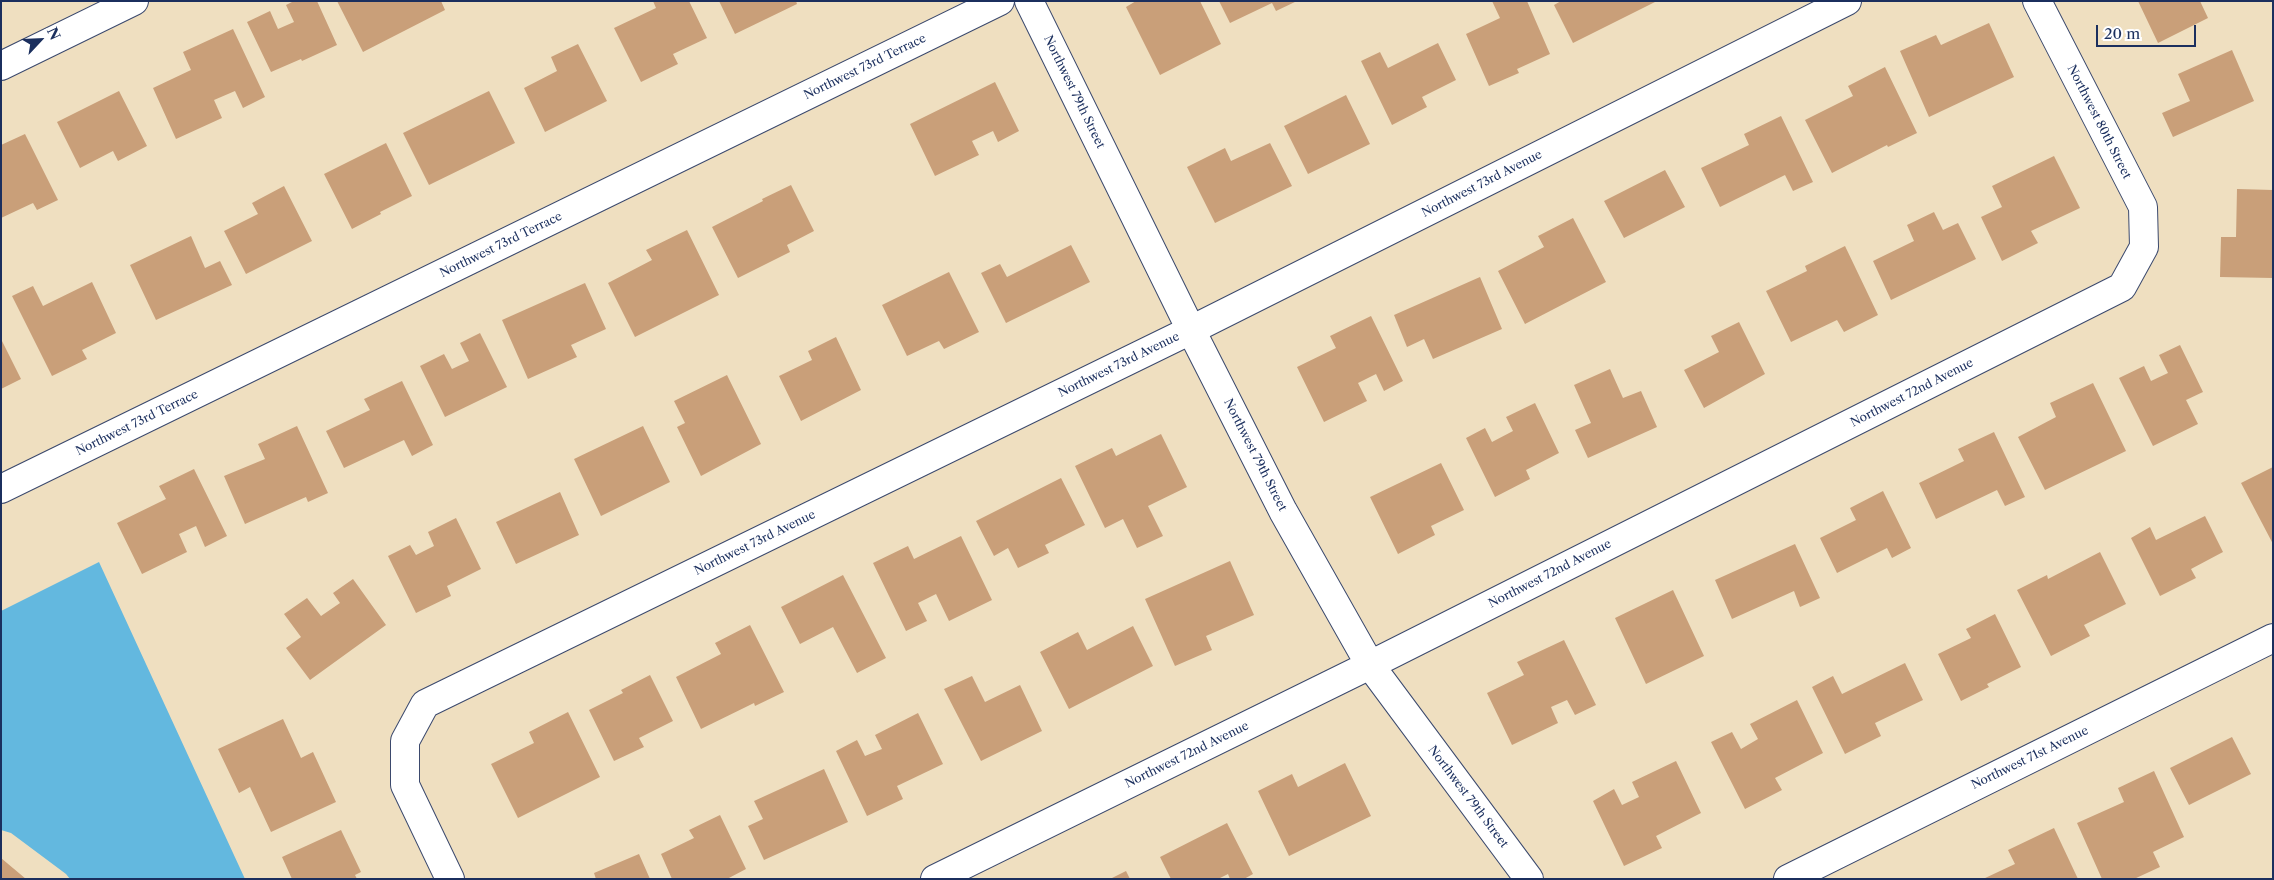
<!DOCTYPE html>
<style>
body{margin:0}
#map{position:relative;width:2274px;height:880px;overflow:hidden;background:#efdfc0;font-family:"Libre Caslon Text",serif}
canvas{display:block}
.frame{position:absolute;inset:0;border:2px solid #1b2f5e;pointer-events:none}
.north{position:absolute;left:15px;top:15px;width:50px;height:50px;-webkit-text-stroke:4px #fff;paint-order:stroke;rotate:65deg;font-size:14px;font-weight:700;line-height:20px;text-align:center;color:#1b2f5e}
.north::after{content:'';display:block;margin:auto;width:18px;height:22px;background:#1b2f5e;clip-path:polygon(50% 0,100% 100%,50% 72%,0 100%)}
.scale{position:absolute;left:2096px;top:25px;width:100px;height:22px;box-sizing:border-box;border:2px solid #1b2f5e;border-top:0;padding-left:6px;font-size:15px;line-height:18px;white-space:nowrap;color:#1b2f5e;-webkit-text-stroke:4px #fff;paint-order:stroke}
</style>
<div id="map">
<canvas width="2274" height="880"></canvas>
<div class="frame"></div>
<div class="north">N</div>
<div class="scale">20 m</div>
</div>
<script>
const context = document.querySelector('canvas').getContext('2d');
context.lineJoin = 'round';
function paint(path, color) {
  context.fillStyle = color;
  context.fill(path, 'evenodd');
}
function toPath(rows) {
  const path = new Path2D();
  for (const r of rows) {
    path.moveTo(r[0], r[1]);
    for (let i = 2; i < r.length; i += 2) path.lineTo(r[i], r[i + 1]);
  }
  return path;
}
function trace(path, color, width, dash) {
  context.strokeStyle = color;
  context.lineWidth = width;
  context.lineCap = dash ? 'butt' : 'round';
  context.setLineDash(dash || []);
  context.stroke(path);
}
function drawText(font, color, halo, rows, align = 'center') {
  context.font = font + ' "Libre Caslon Text",serif';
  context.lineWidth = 5;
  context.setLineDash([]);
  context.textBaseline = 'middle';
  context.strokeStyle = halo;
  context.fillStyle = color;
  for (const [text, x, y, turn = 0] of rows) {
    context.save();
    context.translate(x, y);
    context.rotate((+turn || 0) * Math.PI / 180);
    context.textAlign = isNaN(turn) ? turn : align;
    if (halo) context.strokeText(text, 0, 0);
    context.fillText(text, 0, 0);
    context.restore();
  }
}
paint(toPath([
 [99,562,245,879,70,879,66,874,11,833,1,830,1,611]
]), '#63b8df');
paint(toPath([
 [294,1,317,1,337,45,302,61,301,59,271,72,247,22,270,11,278,29,294,22,286,5],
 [337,1,441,1,445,10,363,52],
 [653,1,689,1,707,38,673,54,678,64,641,82,614,28,656,8],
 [719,1,796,1,797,4,735,34],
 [1136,1,1200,1,1221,44,1160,75,1126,7],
 [1219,1,1297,1,1276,11,1272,3,1230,23],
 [1492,1,1527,1,1550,54,1517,69,1519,73,1489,86,1466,34,1500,18],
 [1561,1,1657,1,1573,43,1554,5],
 [2138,1,2200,1,2208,18,2158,43],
 [1989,23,2014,77,1929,117,1900,51,1936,35,1941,45],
 [233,29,265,97,243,108,235,91,214,100,222,118,176,139,153,88,191,70,183,52],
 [1438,43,1456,80,1422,97,1427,107,1392,125,1361,61,1380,52,1388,68],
 [578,44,607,101,545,132,524,88,557,71,551,57],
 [2232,50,2254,101,2173,137,2162,113,2190,101,2178,74],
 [1885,67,1917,133,1888,147,1887,145,1832,173,1805,120,1853,96,1848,86],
 [995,82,1019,131,998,142,993,131,972,141,979,155,935,176,910,124],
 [119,91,147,146,118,161,113,151,80,168,57,122],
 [489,91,515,143,429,185,403,133],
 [1346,95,1370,144,1308,174,1284,126],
 [1781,116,1813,182,1793,191,1785,175,1720,207,1701,168,1749,145,1744,134],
 [25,134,58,200,37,210,33,203,1,218,1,145],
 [386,143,412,196,380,212,381,214,352,229,324,174],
 [1270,143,1292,186,1215,223,1187,167,1225,148,1231,161],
 [2054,156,2080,208,2031,231,2038,243,2002,261,1981,217,2002,207,1992,186],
 [1665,170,1685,207,1624,238,1604,201],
 [791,185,814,231,787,245,790,252,738,278,712,227,763,201,762,199],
 [284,186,312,241,246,274,224,231,258,214,252,203],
 [2237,189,2273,190,2273,278,2220,277,2221,237,2236,237],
 [1934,212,1943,230,1958,223,1976,259,1891,300,1873,261,1914,241,1907,225],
 [1573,218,1606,282,1525,324,1498,271,1544,247,1538,236],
 [687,230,719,295,635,337,608,283,652,260,646,250],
 [191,236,205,268,220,261,232,285,156,320,130,265],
 [1071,245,1090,282,1006,323,981,273,1000,264,1007,277],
 [1845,246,1878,315,1844,332,1837,320,1791,342,1766,291,1807,271,1805,266],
 [949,272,979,332,944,349,939,341,907,356,882,305],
 [1480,277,1502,329,1433,359,1424,339,1407,347,1394,315],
 [92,282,116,333,82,350,87,359,52,376,12,296,33,286,43,306],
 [585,283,606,329,571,345,577,357,528,379,502,320],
 [1371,316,1403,381,1384,391,1376,374,1358,383,1367,401,1324,422,1297,367,1336,348,1330,336],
 [1739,322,1765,374,1704,408,1684,370,1719,352,1711,336],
 [480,333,507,387,445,417,420,366,444,354,452,369,469,361,460,343],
 [836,337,861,390,801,421,779,376,812,360,808,351],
 [1,339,21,379,1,389],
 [2180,345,2203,392,2186,400,2198,424,2153,446,2119,378,2144,366,2151,381,2168,373,2159,355],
 [1610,369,1623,398,1641,391,1657,427,1588,458,1575,430,1591,423,1574,385],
 [727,375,761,444,701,476,677,427,685,423,674,401],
 [402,381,433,445,412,456,404,440,344,468,326,431,370,410,364,399],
 [2093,383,2126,451,2045,490,2018,437,2056,417,2050,403],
 [1535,403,1559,453,1526,470,1530,479,1495,497,1466,438,1485,428,1492,442,1513,431,1506,417],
 [297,426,328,493,308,502,306,497,245,524,224,476,265,459,258,444],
 [643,426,670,482,601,516,574,459],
 [1994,432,2025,497,2005,506,1997,490,1936,519,1919,483,1964,461,1958,449],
 [1161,434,1187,487,1148,506,1163,536,1137,548,1123,519,1105,528,1075,466,1112,448,1116,456],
 [1441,463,1464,510,1431,526,1435,535,1398,554,1370,497],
 [2273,467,2273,544,2241,483],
 [194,469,227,536,205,547,196,526,179,534,187,552,142,574,117,523,166,499,159,486],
 [1061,478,1085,525,1045,545,1049,553,1018,568,1008,548,994,556,976,521],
 [1883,491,1911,548,1892,558,1887,548,1837,573,1820,538,1856,520,1850,508],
 [560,492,579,535,516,564,496,522],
 [2205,516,2223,552,2191,569,2196,578,2160,596,2131,538,2150,527,2156,540],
 [456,518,481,569,447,586,451,596,416,613,388,556,410,545,416,555,434,546,428,532],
 [961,536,992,600,949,621,936,594,918,603,927,621,906,631,873,563,908,546,914,559],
 [1795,544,1820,598,1800,607,1794,591,1732,619,1715,580],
 [2100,552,2126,604,2084,625,2090,636,2051,656,2017,590,2047,575,2048,579],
 [1230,561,1254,615,1206,636,1212,650,1175,666,1145,599],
 [843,575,886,658,857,673,833,627,800,644,781,607],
 [353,579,386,625,310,680,286,648,301,637,284,614,307,598,321,616,340,603,333,593],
 [1673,590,1704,656,1646,684,1615,618],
 [1995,614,2021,667,1987,684,1989,687,1961,701,1938,654,1971,638,1966,629],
 [750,625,784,692,755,706,754,703,701,729,676,677,721,654,715,643],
 [1133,626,1153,666,1069,709,1040,652,1078,632,1087,650],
 [1564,640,1596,705,1575,715,1567,700,1551,707,1558,723,1512,745,1487,693,1524,675,1517,662],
 [1905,663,1923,700,1875,723,1881,736,1845,754,1812,687,1833,676,1842,694],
 [650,675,673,721,639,738,644,747,614,761,589,710,623,693,621,690],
 [972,676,985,702,1020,685,1042,731,981,761,944,689],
 [1797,700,1823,753,1775,778,1782,790,1745,809,1711,742,1732,732,1741,749,1758,739,1750,724],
 [568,712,600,777,518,818,491,764,534,743,529,732],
 [918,713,943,764,897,786,903,799,867,816,836,751,857,740,865,756,882,749,875,735],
 [283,719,301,758,313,752,336,802,271,832,250,787,239,793,218,749],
 [2232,737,2251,774,2189,805,2170,768],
 [1676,761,1701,813,1656,836,1662,848,1624,866,1593,801,1614,789,1622,805,1639,797,1632,782],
 [1345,763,1371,816,1289,856,1258,791,1292,774,1298,787],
 [824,769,848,822,764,860,748,826,763,819,754,801],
 [2154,771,2184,837,2153,852,2160,867,2134,879,2102,879,2077,823,2124,802,2118,788],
 [720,815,746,869,727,879,672,879,661,854,694,838,689,830],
 [1227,823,1253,874,1244,879,1230,879,1228,874,1218,879,1171,879,1160,857],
 [2054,828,2078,879,1983,879,2015,864,2008,850],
 [341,830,361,872,355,875,357,879,292,879,282,857],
 [639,854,650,879,596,879,594,873],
 [1,858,26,879,1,879],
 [1126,871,1130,879,1110,879]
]), '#c99f79');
const street = toPath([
 [1029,1,1191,330,1283,511,1370,665,1529,879],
 [1,66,134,1],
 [1,489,1000,1],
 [450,879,405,785,405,741,425,704,1191,330,1847,1],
 [935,879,1370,665,2122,287,2144,247,2143,207,2037,1],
 [1788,879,2273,638]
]);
trace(street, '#3b496d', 30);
trace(street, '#fff', 28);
drawText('12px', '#1b2f5e', '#fff', [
 ["Northwest 73rd Terrace",865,67,-26],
 ["Northwest 79th Street",1074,92,64],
 ["Northwest 80th Street",2099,122,63],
 ["Northwest 73rd Avenue",1482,184,-27],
 ["Northwest 73rd Terrace",501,245,-26],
 ["Northwest 73rd Avenue",1119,365,-26],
 ["Northwest 72nd Avenue",1912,393,-27],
 ["Northwest 73rd Terrace",137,423,-26],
 ["Northwest 79th Street",1255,455,63],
 ["Northwest 73rd Avenue",755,543,-26],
 ["Northwest 72nd Avenue",1550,574,-27],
 ["Northwest 72nd Avenue",1187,755,-26],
 ["Northwest 71st Avenue",2030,758,-26],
 ["Northwest 79th Street",1468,797,53]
]);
</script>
